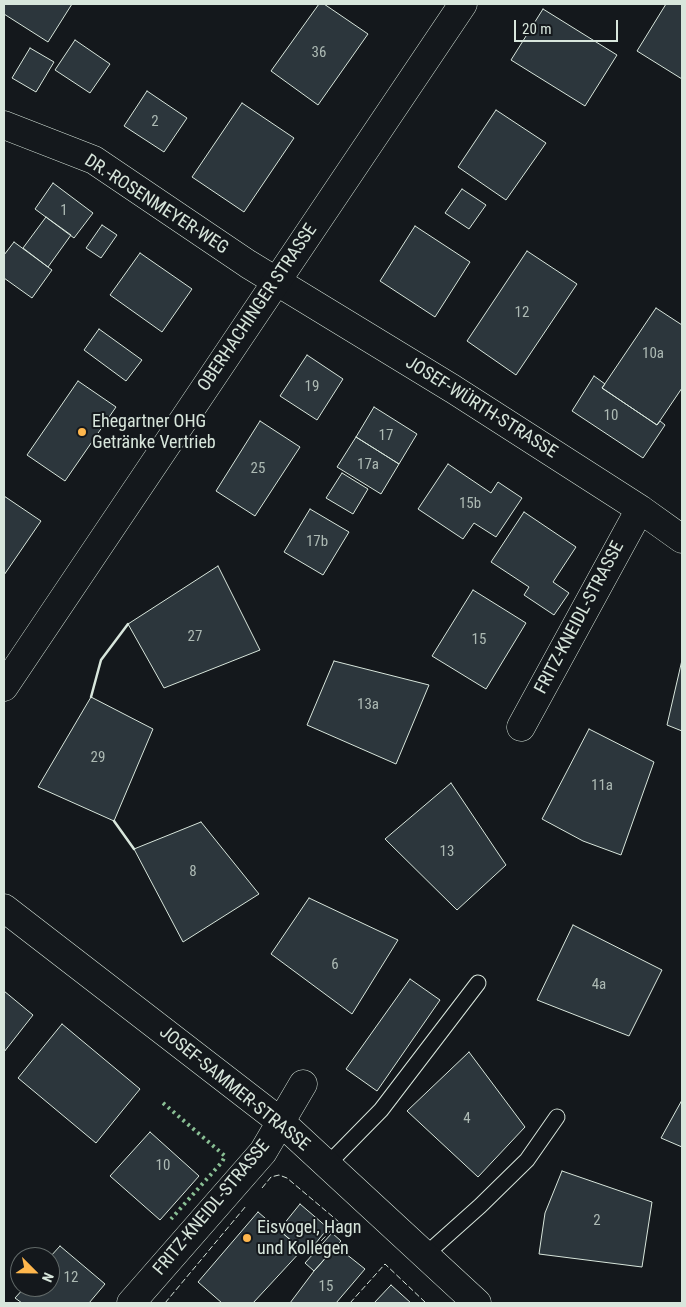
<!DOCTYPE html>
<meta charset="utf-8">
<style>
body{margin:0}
#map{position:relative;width:686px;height:1307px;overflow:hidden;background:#14181c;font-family:"Roboto Condensed",sans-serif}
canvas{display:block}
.frame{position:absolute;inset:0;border:5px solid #d8e6dc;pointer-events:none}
.north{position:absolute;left:10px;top:1247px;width:50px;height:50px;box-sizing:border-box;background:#14181c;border:1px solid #626a69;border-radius:50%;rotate:113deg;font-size:14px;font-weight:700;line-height:20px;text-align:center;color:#d8e6dc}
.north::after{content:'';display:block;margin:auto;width:18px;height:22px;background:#ffb74d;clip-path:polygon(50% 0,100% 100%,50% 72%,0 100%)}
.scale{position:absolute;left:514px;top:20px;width:104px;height:22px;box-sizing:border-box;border:2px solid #d8e6dc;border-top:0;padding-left:6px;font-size:15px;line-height:18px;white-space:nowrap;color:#d8e6dc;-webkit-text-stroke:4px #14181c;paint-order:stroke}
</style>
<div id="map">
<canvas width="686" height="1307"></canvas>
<div class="frame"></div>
<div class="north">N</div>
<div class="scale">20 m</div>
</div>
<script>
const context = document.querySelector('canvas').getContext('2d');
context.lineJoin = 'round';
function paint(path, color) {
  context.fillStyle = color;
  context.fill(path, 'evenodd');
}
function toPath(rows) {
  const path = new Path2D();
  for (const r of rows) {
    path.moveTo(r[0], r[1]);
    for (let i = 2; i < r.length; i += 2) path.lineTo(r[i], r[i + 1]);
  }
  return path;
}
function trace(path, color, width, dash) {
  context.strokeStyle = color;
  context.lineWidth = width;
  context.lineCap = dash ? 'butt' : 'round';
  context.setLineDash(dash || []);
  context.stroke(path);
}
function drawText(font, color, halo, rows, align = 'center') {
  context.font = font + ' "Roboto Condensed",sans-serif';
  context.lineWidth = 4;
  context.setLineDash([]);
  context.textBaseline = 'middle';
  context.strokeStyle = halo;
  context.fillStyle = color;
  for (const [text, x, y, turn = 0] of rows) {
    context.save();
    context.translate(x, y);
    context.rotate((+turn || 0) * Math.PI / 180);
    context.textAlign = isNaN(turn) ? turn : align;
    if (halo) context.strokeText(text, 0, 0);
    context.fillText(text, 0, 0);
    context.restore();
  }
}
const building = toPath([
 [4,4,72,4,48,42,4,14,4,4],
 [319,4,324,4,368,34,318,105,271,71,319,4],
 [666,4,682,4,682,79,637,51,666,4],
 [543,9,617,55,585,106,511,60,543,9],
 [75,40,110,64,90,93,55,70,75,40],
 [30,48,54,62,36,92,12,78,30,48],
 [147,91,187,118,164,152,124,126,147,91],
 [242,103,294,138,244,212,192,177,242,103],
 [496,110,546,143,506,200,458,167,496,110],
 [53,183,93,213,74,238,35,209,53,183],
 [462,189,486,205,469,229,445,213,462,189],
 [46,217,71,235,48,267,23,248,46,217],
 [102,225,117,235,101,258,86,248,102,225],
 [415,226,470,262,435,317,380,281,415,226],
 [14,242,52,270,32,298,4,278,4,255,14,242],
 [527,251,577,284,516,375,467,341,527,251],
 [140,253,192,289,162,332,110,295,140,253],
 [656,308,682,325,682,388,657,425,602,388,656,308],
 [99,329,142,360,126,381,84,350,99,329],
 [307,355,343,379,317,420,280,396,307,355],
 [594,376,605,384,602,388,657,425,660,421,665,425,643,458,572,411,594,376],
 [78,381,116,407,65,481,27,455,78,381],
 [374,407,417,434,399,464,356,437,374,407],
 [260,421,300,447,255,516,216,491,260,421],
 [356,437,399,464,381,494,337,467,356,437],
 [448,464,491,493,498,482,522,498,496,537,474,523,463,539,418,509,448,464],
 [342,473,368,489,353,514,326,498,342,473],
 [4,496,41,521,4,575,4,496],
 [310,509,349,532,323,575,284,552,310,509],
 [524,512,576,547,553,582,569,593,554,615,524,595,529,587,491,562,524,512],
 [218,566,260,650,164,688,128,624,218,566],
 [473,590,526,623,486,689,432,656,473,590],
 [682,660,682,731,667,725,682,660],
 [334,661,429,685,396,764,307,725,334,661],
 [91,697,153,729,114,821,38,787,91,697],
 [589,729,654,762,621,855,583,841,542,819,589,729],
 [451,783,506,865,457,910,385,839,451,783],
 [201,822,259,894,183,942,134,849,201,822],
 [309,898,398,940,352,1014,271,954,309,898],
 [573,925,662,970,629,1036,537,1000,573,925],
 [410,979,440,1000,377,1091,346,1069,410,979],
 [4,991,33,1015,4,1052,4,991],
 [62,1024,140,1089,96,1143,18,1078,62,1024],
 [469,1052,525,1127,478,1177,407,1111,469,1052],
 [682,1100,682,1147,661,1138,682,1100],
 [150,1132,199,1176,160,1220,110,1176,150,1132],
 [562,1171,652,1202,642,1267,539,1254,545,1213,562,1171],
 [300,1204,328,1228,307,1254,279,1230,300,1204],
 [258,1212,302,1250,253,1303,222,1303,198,1282,258,1212],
 [332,1233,341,1241,314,1271,305,1263,332,1233],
 [60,1246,105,1284,89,1303,22,1303,15,1298,25,1287,50,1287,50,1257,60,1246],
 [336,1246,365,1269,336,1303,290,1303,314,1271,336,1246],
 [391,1285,411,1303,374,1303,391,1285]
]);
paint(building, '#2c363c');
trace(building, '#d8e6dc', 1);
const lane = toPath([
 [327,1165,381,1110,478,983],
 [424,1256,480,1206,527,1160,557,1117]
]);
const street = toPath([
 [4,125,94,160,248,264,453,389,640,509,682,539],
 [521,727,640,509],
 [4,908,281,1122,477,1303],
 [131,1303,263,1152,303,1084]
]);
const secondary = toPath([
 [4,687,463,4]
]);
trace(lane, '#d8e6dc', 17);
trace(street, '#d8e6dc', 29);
trace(secondary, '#d8e6dc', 29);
trace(lane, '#14181c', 15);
trace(street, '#14181c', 28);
trace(secondary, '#14181c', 28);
trace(toPath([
 [163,1103,225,1156,222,1162,171,1219]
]), '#8ac095', 4, [2.5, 4]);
trace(toPath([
 [262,1188,271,1177,279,1175,287,1178,339,1222,321,1241],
 [165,1303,246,1206],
 [350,1303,385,1264,426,1303]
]), '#d8e6dc', 1, [6, 2.5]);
trace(toPath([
 [91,697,101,660,128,624],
 [114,821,134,849]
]), '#d8e6dc', 2.5);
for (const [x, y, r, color] of [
 [82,432,5,"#ffb74d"],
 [247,1238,5,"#ffb74d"]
]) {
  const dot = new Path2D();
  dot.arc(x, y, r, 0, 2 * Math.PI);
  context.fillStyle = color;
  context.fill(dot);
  trace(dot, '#14181c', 2);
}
drawText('15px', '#adbab4', null, [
 ["36",319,53],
 ["2",155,122],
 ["1",64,211],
 ["12",522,313],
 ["10a",653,354],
 ["19",312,387],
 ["10",611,416],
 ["17",386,436],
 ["17a",368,465],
 ["25",258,469],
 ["15b",470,504],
 ["17b",317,542],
 ["27",195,637],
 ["15",479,640],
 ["13a",368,705],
 ["29",98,758],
 ["11a",602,786],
 ["13",447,852],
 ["8",193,872],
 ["6",335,965],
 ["4a",599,985],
 ["4",467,1119],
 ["10",163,1166],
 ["2",597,1221],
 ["12",71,1278],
 ["15",326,1287]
]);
drawText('18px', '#d8e6dc', '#14181c', [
 ["DR.-ROSENMEYER-WEG",156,205,33],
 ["OBERHACHINGER STRASSE",258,308,-56],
 ["JOSEF-WÜRTH-STRASSE",481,408,32],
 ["FRITZ-KNEIDL-STRASSE",580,618,-62],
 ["JOSEF-SAMMER-STRASSE",234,1089,39],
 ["FRITZ-KNEIDL-STRASSE",212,1208,-50]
]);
drawText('18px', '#d8e6dc', '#14181c', [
 ["Ehegartner OHG",92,422],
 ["Getränke Vertrieb",92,443],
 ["Eisvogel, Hagn",257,1228],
 ["und Kollegen",257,1249]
], 'left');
</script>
